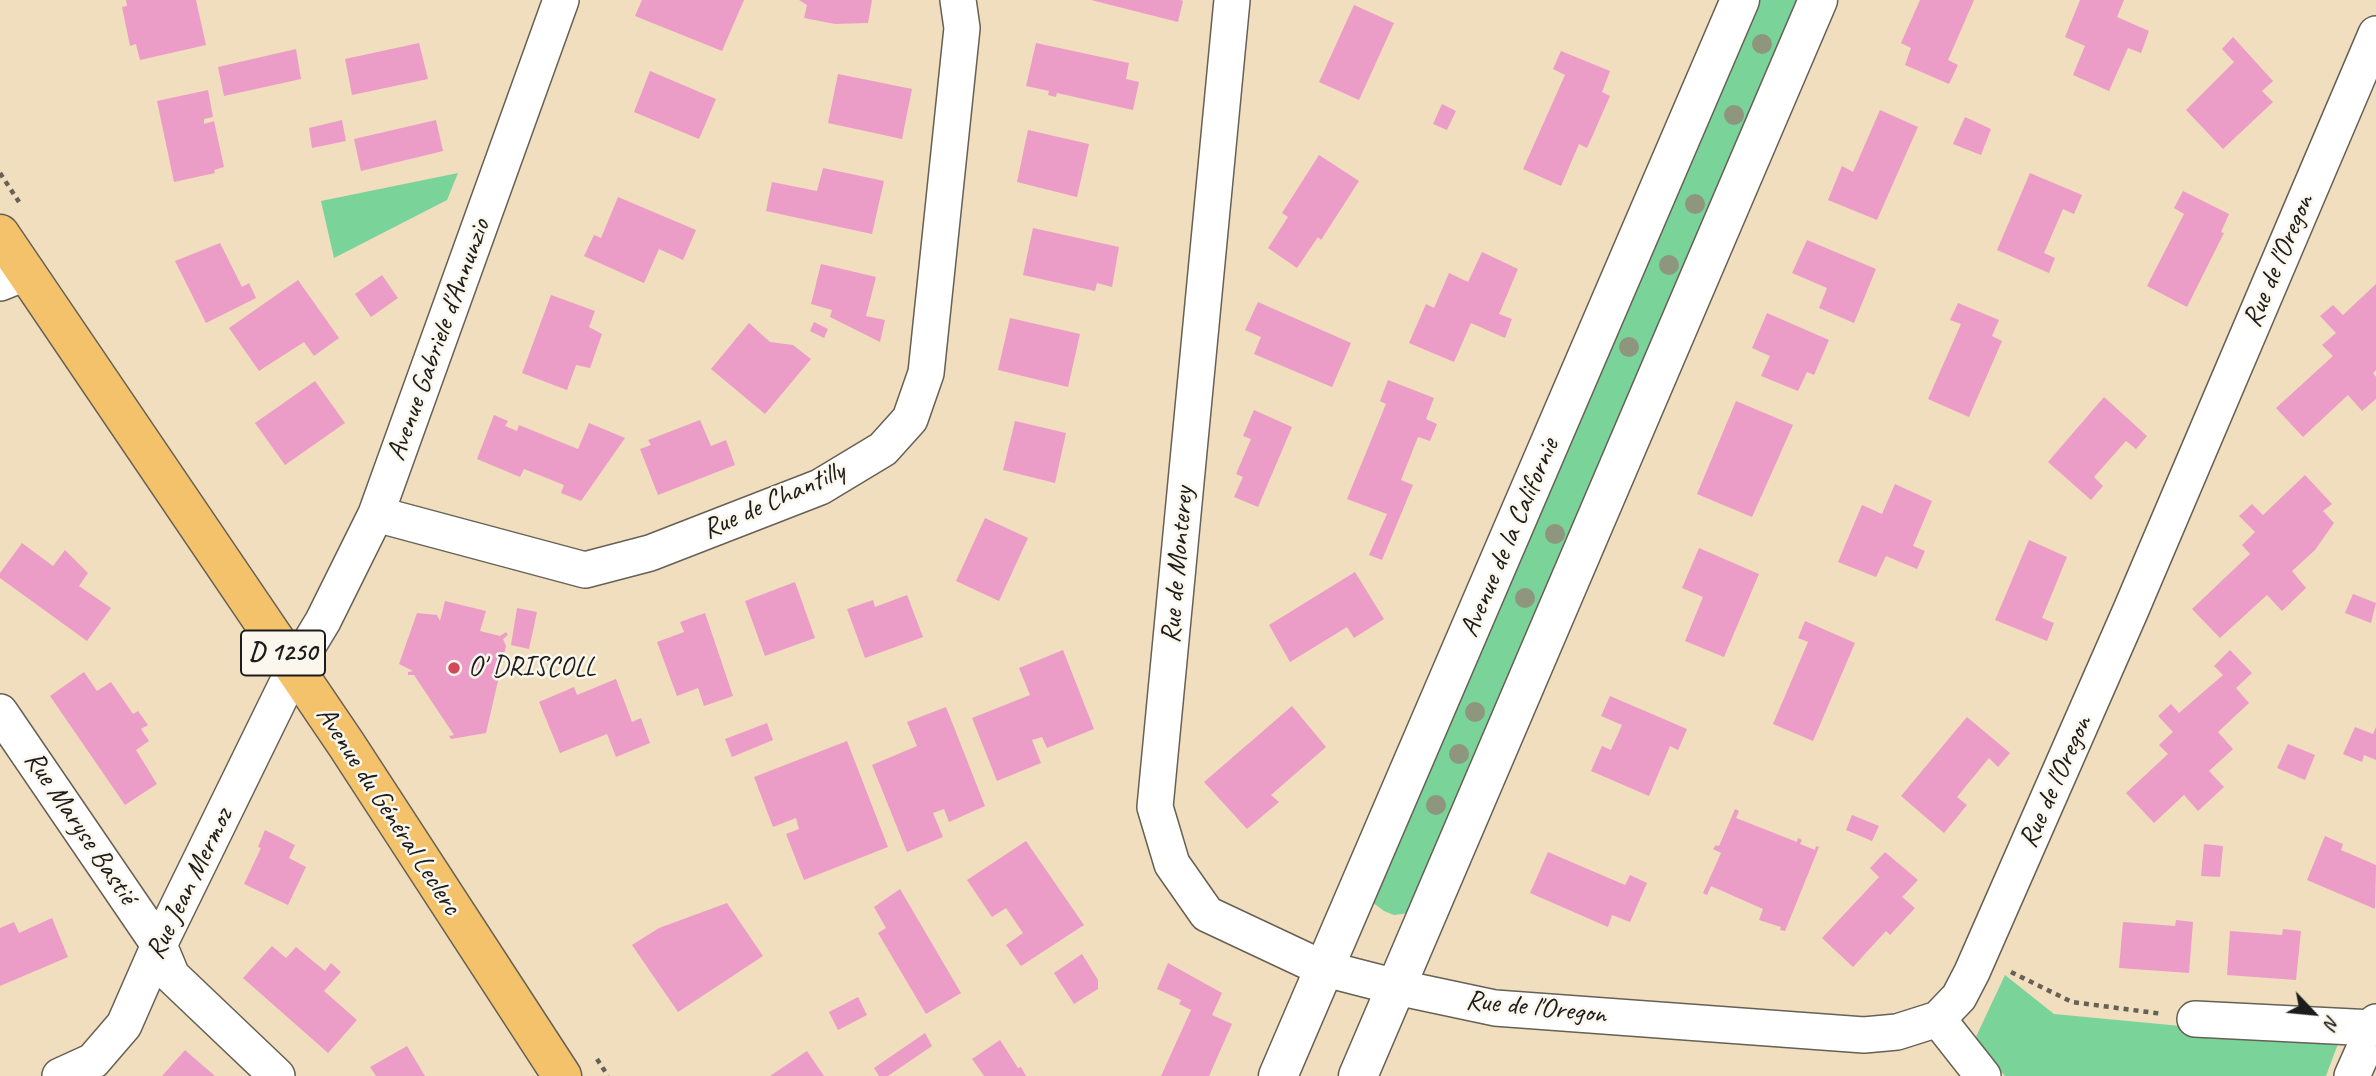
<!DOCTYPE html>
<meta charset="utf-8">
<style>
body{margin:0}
#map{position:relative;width:2376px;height:1076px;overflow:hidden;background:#f0debe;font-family:Caveat,sans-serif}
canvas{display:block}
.north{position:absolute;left:2278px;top:978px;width:70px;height:70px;-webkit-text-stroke:5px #fbf7ec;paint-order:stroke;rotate:116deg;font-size:19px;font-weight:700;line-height:28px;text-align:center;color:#1c1c1c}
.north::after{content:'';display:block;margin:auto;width:24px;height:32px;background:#1c1c1c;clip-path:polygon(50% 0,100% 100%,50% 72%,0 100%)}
</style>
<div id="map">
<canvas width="2376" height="1076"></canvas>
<div class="north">N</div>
</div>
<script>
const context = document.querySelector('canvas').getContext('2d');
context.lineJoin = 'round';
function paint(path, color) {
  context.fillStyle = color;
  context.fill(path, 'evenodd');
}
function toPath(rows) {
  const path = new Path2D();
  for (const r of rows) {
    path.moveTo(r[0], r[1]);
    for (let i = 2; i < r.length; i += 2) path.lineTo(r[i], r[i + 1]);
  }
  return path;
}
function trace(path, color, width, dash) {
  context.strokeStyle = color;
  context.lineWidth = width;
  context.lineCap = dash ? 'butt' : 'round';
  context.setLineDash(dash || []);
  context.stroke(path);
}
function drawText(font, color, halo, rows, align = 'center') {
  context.font = font + ' Caveat,sans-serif';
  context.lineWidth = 5;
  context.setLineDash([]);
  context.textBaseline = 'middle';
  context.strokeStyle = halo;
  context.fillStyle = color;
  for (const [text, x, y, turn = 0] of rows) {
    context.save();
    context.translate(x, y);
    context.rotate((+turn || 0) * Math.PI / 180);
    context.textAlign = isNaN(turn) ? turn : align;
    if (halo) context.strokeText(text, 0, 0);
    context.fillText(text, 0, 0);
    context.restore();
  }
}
paint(toPath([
 [1755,0,1805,0,1409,913,1394,915,1384,911,1372,902],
 [458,173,447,200,334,258,321,201],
 [2005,975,2054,1014,2339,1041,2326,1076,2005,1076,1975,1039]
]), '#7ad399');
paint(toPath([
 [126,0,196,0,206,45,140,60,136,44,130,46,122,7,127,6],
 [642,0,744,0,722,51,635,16],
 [799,0,872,0,868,23,835,24,804,18,807,5],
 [1091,0,1181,0,1183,1,1178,22],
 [1920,0,1974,0,1948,60,1958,65,1949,84,1905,65,1911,48,1901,43],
 [2080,0,2124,0,2117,17,2149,31,2141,53,2128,48,2109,91,2073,75,2085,46,2065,37],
 [1354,5,1394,23,1359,100,1319,82],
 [2233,37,2273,81,2262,91,2273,102,2223,149,2186,110,2234,62,2222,49],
 [419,43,428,79,352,95,345,59],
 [1036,43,1129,63,1126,79,1139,82,1133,110,1057,93,1056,97,1048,95,1049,91,1026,86],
 [296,49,301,79,224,96,218,67],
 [1561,51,1610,71,1602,92,1610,96,1592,137,1587,148,1579,144,1561,186,1523,169,1565,75,1553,69],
 [650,71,716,99,699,139,634,112],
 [838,74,912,89,902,139,828,123],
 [208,90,213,117,204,119,204,124,214,121,224,167,214,170,215,173,174,182,157,101],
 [1442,104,1456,111,1447,130,1433,124],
 [1880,110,1918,127,1877,220,1828,200,1842,166,1853,172],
 [1965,117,1991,129,1981,155,1953,144],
 [342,120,346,141,312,148,309,128],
 [436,120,443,151,361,171,354,139],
 [1028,130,1089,144,1077,197,1017,182],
 [1319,155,1359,181,1321,240,1318,237,1297,268,1268,248,1288,217,1282,213],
 [823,168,884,181,872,234,766,211,772,182,817,191],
 [2030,173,2082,195,2074,214,2063,209,2044,253,2055,258,2049,273,1997,250],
 [2183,191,2229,214,2221,232,2224,233,2187,307,2147,286,2184,214,2174,208],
 [618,197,696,230,683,260,659,249,644,283,584,256,594,235,601,238],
 [1033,228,1119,247,1112,287,1097,283,1095,291,1023,275],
 [1807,240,1876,269,1854,323,1819,308,1827,288,1792,273],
 [220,243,242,287,249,283,256,298,206,323,175,261],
 [1482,252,1518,269,1499,314,1512,319,1505,338,1471,323,1454,362,1409,343,1426,304,1434,308,1449,273,1468,282],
 [821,264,876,277,866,316,885,320,880,342,830,317,832,310,811,304],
 [382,275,398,298,371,317,355,294],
 [298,280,339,338,314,356,304,342,259,371,229,328],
 [2376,284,2376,370,2373,373,2376,377,2376,399,2362,411,2348,395,2303,437,2276,408,2333,356,2322,345,2336,333,2320,316,2333,305,2343,315],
 [551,295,595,311,589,327,602,334,590,368,576,365,567,390,522,373],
 [1258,302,1351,343,1332,387,1254,354,1261,337,1245,330],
 [1958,303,1999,320,1992,336,2002,341,1969,417,1928,399,1961,324,1950,320],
 [1767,313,1829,340,1814,375,1807,372,1798,391,1761,376,1770,356,1752,348],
 [1010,318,1080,334,1068,387,998,370],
 [814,322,828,329,824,338,810,331],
 [749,323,770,342,793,345,811,359,765,414,711,369],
 [1388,380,1434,398,1426,419,1437,424,1430,441,1418,437,1401,480,1413,485,1382,560,1369,555,1387,514,1347,499,1386,404,1380,401],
 [315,381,345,423,285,465,255,423],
 [2104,397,2147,436,2136,449,2126,441,2094,477,2103,486,2091,500,2048,462],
 [1736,401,1793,425,1752,517,1697,494],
 [1254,410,1292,427,1258,507,1234,497,1243,477,1236,474,1251,439,1243,436],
 [494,415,508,421,505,426,517,431,519,425,578,449,589,423,625,438,581,501,561,493,564,485,524,469,520,477,477,459],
 [700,420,711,446,726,440,735,465,658,495,640,449,651,445,648,440],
 [1015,421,1066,433,1055,483,1003,470],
 [2305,475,2332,504,2323,511,2334,523,2315,550,2292,571,2306,588,2282,611,2267,595,2220,638,2192,609,2250,554,2242,545,2255,532,2239,516,2252,504,2263,515],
 [1895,484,1932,501,1913,546,1925,551,1917,569,1886,556,1876,577,1838,562,1862,505,1882,514],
 [985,518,1028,538,999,601,956,581],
 [2029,540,2067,557,2042,618,2054,623,2047,641,1995,620],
 [22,543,53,566,65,550,88,573,79,586,111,608,87,641,0,578,0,573],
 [1699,548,1759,574,1724,657,1685,641,1703,597,1682,588],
 [1355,572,1384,619,1354,638,1347,627,1290,662,1269,625],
 [795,582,815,638,765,656,745,601],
 [2353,594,2376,603,2371,623,2345,613],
 [907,595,923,637,865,658,847,609,873,600,875,607],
 [445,601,486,611,480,631,500,636,506,632,508,635,503,639,506,646,486,733,451,739,449,736,454,735,414,675,408,675,408,672,413,671,399,664,417,613,437,615,440,621],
 [517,608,537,612,529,649,511,645],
 [705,613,733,696,704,706,698,688,677,696,657,642,684,632,680,622],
 [1805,621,1855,643,1813,741,1773,724,1808,642,1798,638],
 [1063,650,1094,729,1047,748,1042,737,1032,740,1041,763,997,781,972,718,1030,695,1019,668],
 [2230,650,2252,673,2236,688,2249,703,2218,732,2233,749,2209,771,2224,787,2198,811,2184,795,2154,823,2126,793,2168,754,2159,745,2173,732,2158,716,2171,704,2179,713,2223,675,2214,666],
 [84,672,97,691,111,682,133,714,138,711,148,725,141,729,149,741,136,750,157,784,125,805,50,696],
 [616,679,632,722,641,718,650,743,616,757,607,734,560,753,539,702,574,687,577,695],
 [1610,696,1687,729,1678,750,1670,746,1649,796,1591,771,1602,746,1611,750,1622,725,1601,716],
 [1292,706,1326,747,1271,795,1279,802,1247,829,1204,782],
 [946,707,985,806,949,822,944,809,933,813,943,837,907,852,872,765,917,746,907,722],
 [1967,717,2010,753,1998,767,1989,758,1957,797,1967,805,1944,833,1901,796],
 [767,723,773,740,732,757,725,739],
 [2355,727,2373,734,2376,727,2376,760,2364,755,2362,762,2343,754],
 [847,741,888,847,804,880,786,834,799,829,796,818,773,827,754,777],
 [2288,744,2315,755,2305,780,2277,768],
 [1735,809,1739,811,1736,818,1797,842,1798,838,1802,840,1800,844,1815,850,1816,846,1819,847,1785,931,1780,930,1781,927,1759,920,1763,909,1711,886,1707,895,1703,893,1721,853,1713,849,1716,845,1719,846],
 [1852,815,1879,826,1872,841,1846,830],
 [265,830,295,845,289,858,306,867,288,905,244,884,261,848,258,847],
 [2325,836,2343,844,2341,850,2376,865,2375,909,2307,880],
 [1026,841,1084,925,1021,966,1006,945,1023,933,1006,908,992,917,967,880],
 [2204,844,2223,846,2220,877,2201,876],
 [1548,852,1625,885,1630,875,1647,883,1630,922,1612,915,1608,927,1530,893],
 [1885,852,1918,880,1902,897,1915,908,1890,935,1886,931,1853,967,1822,938,1879,877,1870,868],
 [900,889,961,993,926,1014,878,933,886,928,874,907],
 [727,903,763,956,678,1012,632,945,659,928],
 [52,918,68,957,0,986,0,928,14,922,19,933],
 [2176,920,2193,922,2189,973,2119,968,2123,922,2175,926],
 [2283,929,2301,931,2296,980,2227,975,2230,931,2282,935],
 [272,946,286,958,296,947,325,971,331,963,341,972,324,991,357,1020,328,1053,243,978],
 [1082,954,1098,980,1098,989,1074,1004,1054,973],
 [1168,963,1222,993,1212,1015,1232,1024,1209,1076,1161,1076,1191,1010,1179,1004,1181,1000,1157,989],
 [858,997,867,1015,838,1030,829,1012],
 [925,1033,932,1046,888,1076,879,1076,874,1068],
 [1000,1040,1018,1068,1021,1067,1026,1076,984,1076,972,1059],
 [407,1046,425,1076,376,1076,370,1067],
 [185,1050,201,1064,215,1076,162,1076],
 [807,1051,824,1076,770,1076]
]), '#eb9dc7');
const minor = toPath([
 [1232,0,1155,807,1172,864,1207,914,1322,968,1396,987,1495,1008,1864,1035,1897,1032,1938,1019,1959,997,1972,972,2130,612,2376,34],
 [0,283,25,273],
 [376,514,585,570,650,553,820,487,883,449,910,419,926,373,962,28,958,0],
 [0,712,159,945,172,976,277,1076],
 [1938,1019,1983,1076],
 [2195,1019,2373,1028],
 [60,1076,93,1061,124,1025,159,945,294,669,323,621,376,514,561,0],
 [2352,1076,2376,1022]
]);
const tertiary = toPath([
 [1278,1076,1740,0],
 [1358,1076,1818,0]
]);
const primary = toPath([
 [0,234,346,744,562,1076]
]);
trace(minor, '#666055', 38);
trace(tertiary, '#666055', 41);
trace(primary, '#666055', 41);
trace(toPath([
 [0,173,19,202],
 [2011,972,2072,1002,2163,1014],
 [597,1059,608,1076]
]), '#666055', 4.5, [5, 5]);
trace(minor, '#fff', 35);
trace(tertiary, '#fff', 38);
trace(primary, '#f3c26a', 38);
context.fillStyle = '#8e967d';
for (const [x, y] of [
 [1762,44],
 [1734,115],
 [1695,204],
 [1669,265],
 [1629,347],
 [1555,534],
 [1525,598],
 [1475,712],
 [1459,754],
 [1436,805]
]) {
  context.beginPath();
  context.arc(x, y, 10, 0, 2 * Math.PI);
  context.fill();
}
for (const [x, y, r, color] of [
 [454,668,7,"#d1495b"]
]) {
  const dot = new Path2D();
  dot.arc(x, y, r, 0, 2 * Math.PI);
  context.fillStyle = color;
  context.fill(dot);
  trace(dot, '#fbf7ec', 2.5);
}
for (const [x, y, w] of [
 [283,653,84]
]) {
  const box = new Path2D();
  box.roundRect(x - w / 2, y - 22.5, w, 45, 5);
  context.fillStyle = '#fbf7ec';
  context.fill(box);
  trace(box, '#1c1c1c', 2);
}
drawText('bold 26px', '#1c1c1c', null, [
 ["D 1250",283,653]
]);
drawText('28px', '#1c1c1c', '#fbf7ec', [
 ["Rue de l'Oregon",2279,261,-67],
 ["Avenue Gabriele d'Annunzio",439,340,-70],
 ["Rue de Chantilly",774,501,-24],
 ["Avenue de la Californie",1510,538,-67],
 ["Rue de Monterey",1178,565,-85],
 ["Rue de l'Oregon",2056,782,-66],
 ["Avenue du Général Leclerc",388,811,57],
 ["Rue Maryse Bastié",80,828,56],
 ["Rue Jean Mermoz",190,884,-64],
 ["Rue de l'Oregon",1536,1008,6]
]);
drawText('28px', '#1c1c1c', '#fbf7ec', [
 ["O' DRISCOLL",468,668]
], 'left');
</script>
